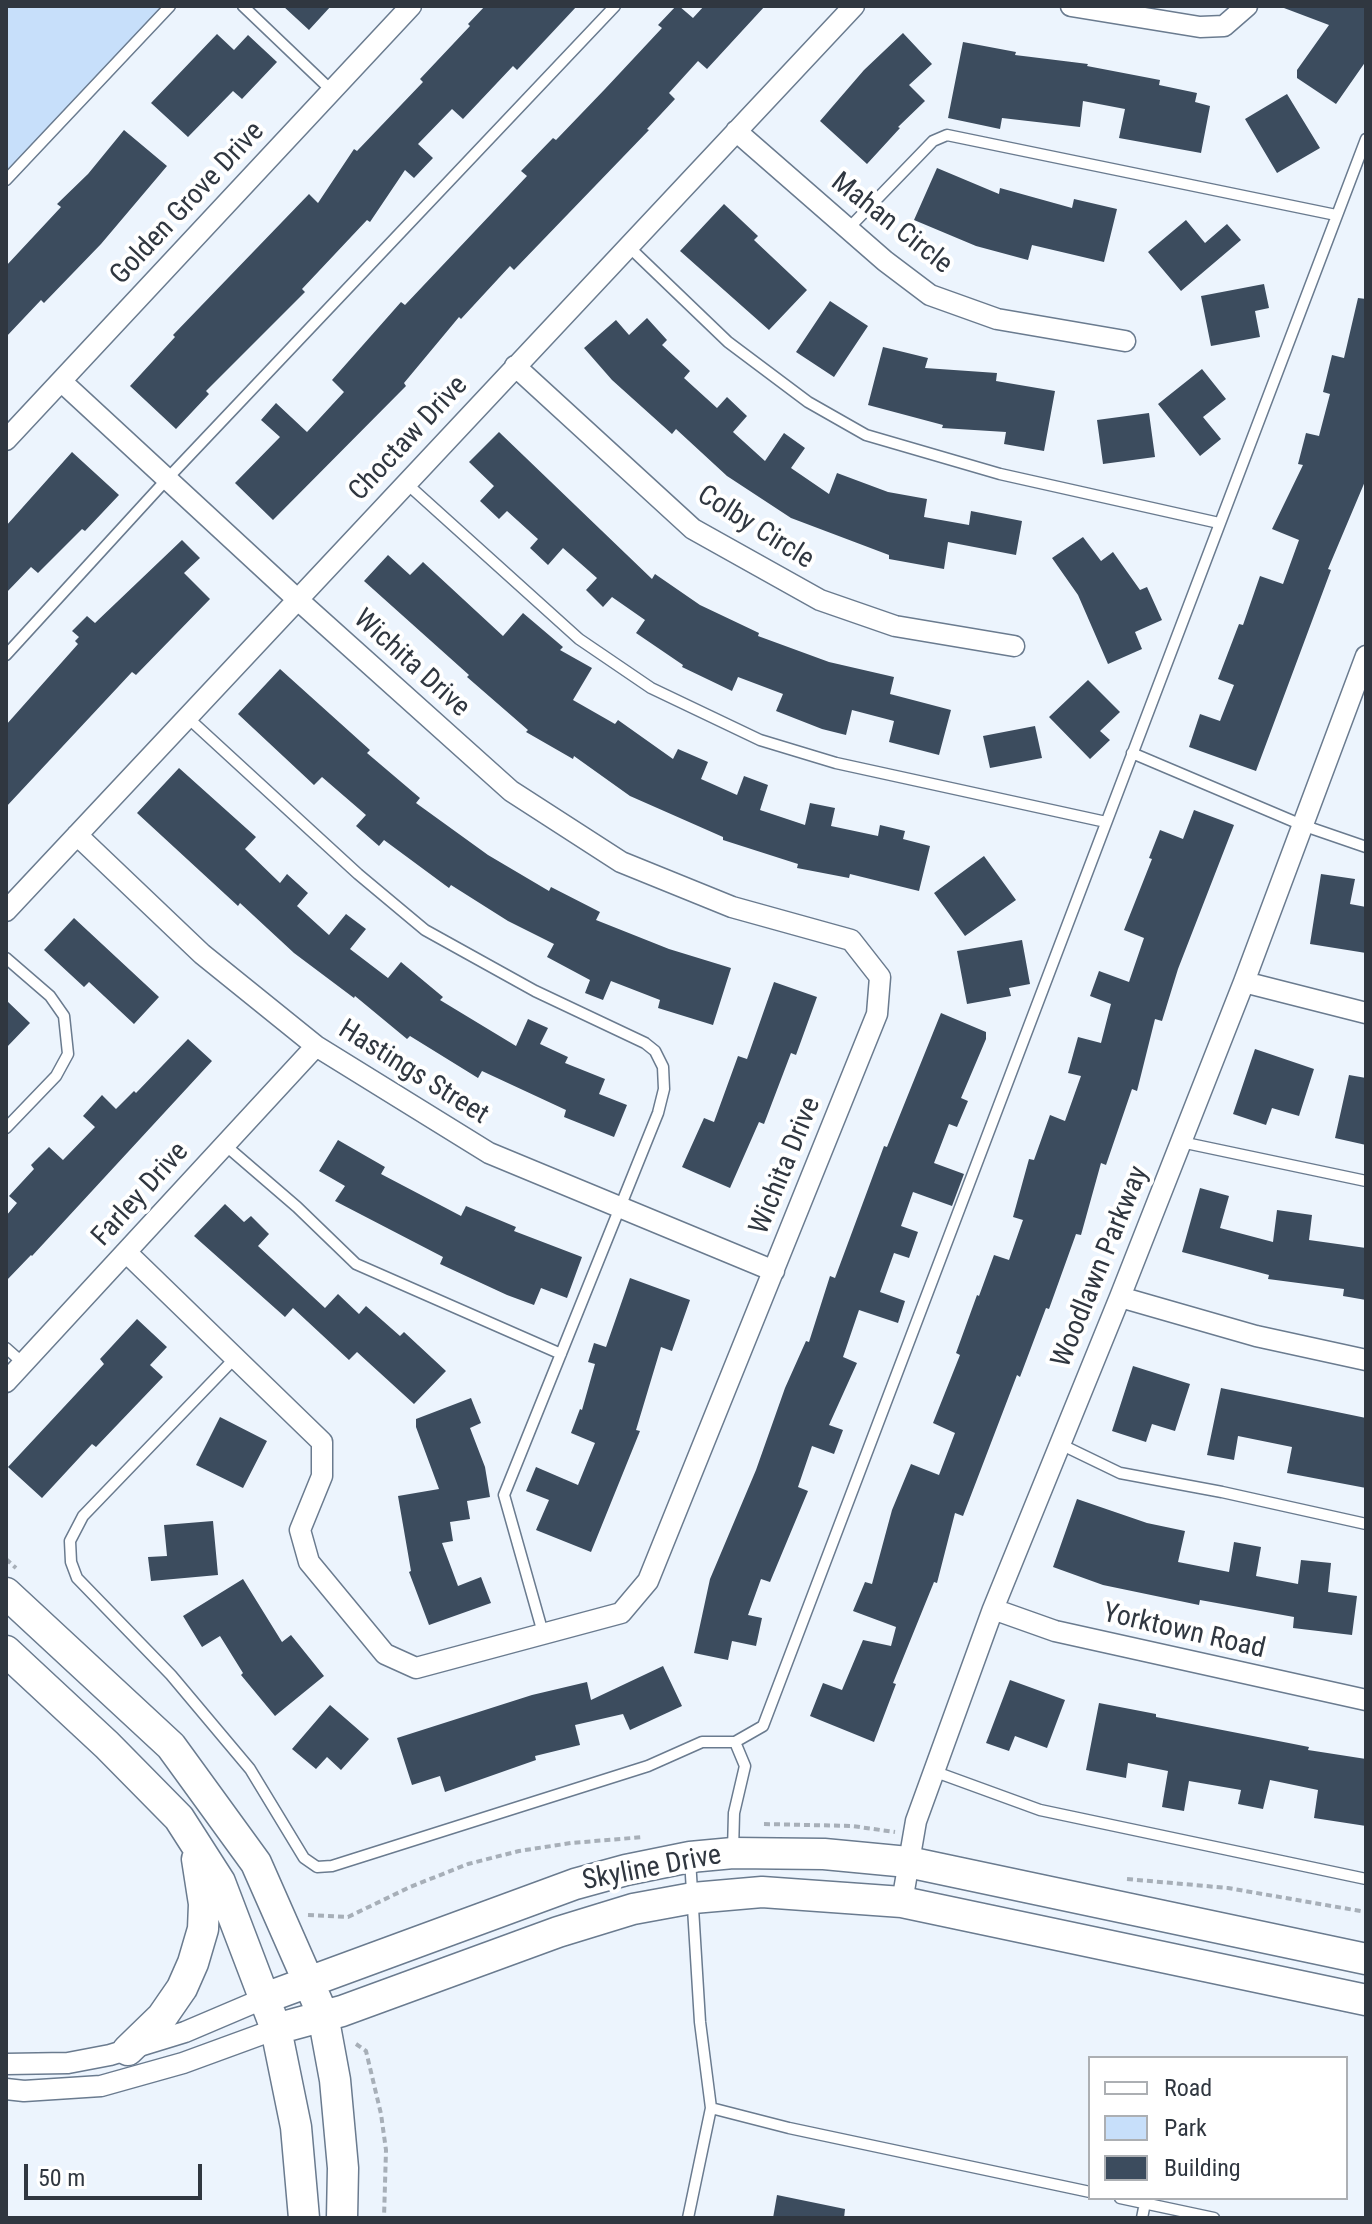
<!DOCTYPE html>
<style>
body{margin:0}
#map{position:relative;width:1372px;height:2224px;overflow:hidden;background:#ecf4fd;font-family:"Roboto Condensed",sans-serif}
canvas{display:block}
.frame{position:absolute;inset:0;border:8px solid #303740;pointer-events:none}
.legend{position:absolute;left:1088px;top:2056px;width:260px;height:144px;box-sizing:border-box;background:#fff;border:2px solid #acafb3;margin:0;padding:10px 14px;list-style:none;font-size:24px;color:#303740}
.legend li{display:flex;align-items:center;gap:16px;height:40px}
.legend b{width:40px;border:2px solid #acafb3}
.scale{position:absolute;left:24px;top:2164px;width:178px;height:36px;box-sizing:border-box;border:4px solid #303740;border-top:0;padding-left:10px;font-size:24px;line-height:28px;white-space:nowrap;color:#303740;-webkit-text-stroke:6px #fff;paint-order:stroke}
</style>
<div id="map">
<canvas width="1372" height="2224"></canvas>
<div class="frame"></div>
<ul class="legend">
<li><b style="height:10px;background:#fff"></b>Road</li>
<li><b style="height:22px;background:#c7dffa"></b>Park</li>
<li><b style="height:22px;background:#3c4c5e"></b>Building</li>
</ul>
<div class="scale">50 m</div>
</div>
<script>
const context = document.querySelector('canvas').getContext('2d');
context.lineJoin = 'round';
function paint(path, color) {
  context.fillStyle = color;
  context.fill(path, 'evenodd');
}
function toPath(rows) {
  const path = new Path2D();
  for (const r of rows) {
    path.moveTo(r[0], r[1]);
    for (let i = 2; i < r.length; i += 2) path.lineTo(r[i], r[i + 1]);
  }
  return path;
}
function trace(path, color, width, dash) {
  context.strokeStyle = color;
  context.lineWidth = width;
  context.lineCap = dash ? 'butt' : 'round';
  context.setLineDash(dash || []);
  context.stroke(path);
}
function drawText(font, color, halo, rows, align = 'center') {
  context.font = font + ' "Roboto Condensed",sans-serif';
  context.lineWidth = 8;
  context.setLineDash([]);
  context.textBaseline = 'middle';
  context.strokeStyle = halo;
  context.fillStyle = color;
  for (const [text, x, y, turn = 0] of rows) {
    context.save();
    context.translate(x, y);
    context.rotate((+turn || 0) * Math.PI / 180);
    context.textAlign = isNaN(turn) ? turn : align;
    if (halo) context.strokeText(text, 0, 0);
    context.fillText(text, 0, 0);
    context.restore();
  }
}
paint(toPath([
 [6,6,170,6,6,180]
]), '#c7dffa');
paint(toPath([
 [283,6,331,6,309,30],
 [485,6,577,6,517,70,513,66,463,119,452,109,418,144,433,158,414,178,405,170,370,222,367,220,302,289,305,292,206,391,209,394,176,429,130,386,175,337,173,335,309,194,318,203,354,149,357,151,423,82,420,79,470,26,468,24],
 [676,6,679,6,693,18,704,6,765,6,707,69,698,61,669,93,675,99,647,129,649,130,514,270,510,266,461,319,459,317,404,383,406,386,273,520,235,483,280,437,261,420,276,403,307,432,344,392,332,380,401,302,405,305,527,176,521,171,553,138,556,140,605,89,662,28,658,25],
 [1284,6,1366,6,1366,61,1336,104,1297,78,1297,70,1329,25,1284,8],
 [903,33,932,64,909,85,925,101,898,127,900,128,867,164,820,121,864,70],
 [217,34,234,50,248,35,277,62,242,99,233,91,188,137,151,103],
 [963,42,1016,52,1015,55,1088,64,1087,66,1160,80,1159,85,1197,93,1195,102,1210,106,1201,153,1119,138,1125,109,1083,101,1080,127,1002,118,1000,129,948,118],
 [1287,94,1320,148,1277,173,1245,119],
 [124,130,167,166,101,244,44,303,41,300,6,337,6,266,61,207,57,204,88,174],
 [937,168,999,194,1000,188,1072,208,1074,199,1117,209,1104,262,1032,245,1028,260,976,246,914,220],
 [724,204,758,236,754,240,807,290,769,330,680,251],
 [1186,220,1205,243,1227,224,1241,240,1181,291,1148,252],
 [1264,284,1269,308,1255,311,1260,337,1211,346,1201,296],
 [1358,298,1366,299,1366,479,1328,569,1331,570,1256,771,1189,747,1200,714,1220,721,1234,685,1218,679,1239,624,1243,625,1260,576,1283,584,1299,540,1272,529,1303,465,1298,464,1306,433,1319,436,1330,394,1323,392,1332,355,1344,358],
 [830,301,868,326,834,377,796,352],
 [647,318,667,340,662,345,690,371,684,378,717,408,727,397,747,416,733,432,765,461,784,433,805,448,791,468,829,494,837,473,888,492,927,499,924,517,969,525,971,511,1022,521,1016,555,948,542,944,569,889,559,889,555,791,518,727,476,676,429,672,434,612,380,584,348,616,320,629,335],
 [883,347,928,358,925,368,997,373,996,381,1055,391,1044,451,1004,444,1006,432,942,428,943,425,868,405],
 [1202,369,1226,399,1203,417,1221,439,1200,456,1158,404],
 [1149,413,1155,457,1103,464,1097,420],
 [499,432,652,579,655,574,700,605,759,633,758,636,829,662,894,677,890,694,951,710,939,755,889,742,894,721,852,710,846,735,822,729,776,711,783,694,738,677,732,691,682,667,683,665,636,633,645,620,612,597,603,607,586,590,597,578,563,548,548,565,530,548,538,539,507,511,499,519,480,501,494,486,469,462],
 [72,452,119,495,85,531,82,529,38,573,31,567,6,593,6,526],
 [1083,537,1101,561,1113,552,1140,590,1147,587,1162,620,1135,632,1142,649,1108,664,1078,595,1052,558],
 [182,540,200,558,184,573,210,599,136,675,132,672,6,807,6,725,78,644,75,641,79,637,72,631,87,616,95,623],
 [388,555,410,575,423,562,503,636,523,613,563,647,560,650,592,668,573,700,615,724,618,720,673,759,678,749,708,762,701,779,737,795,744,776,768,785,760,810,805,825,810,803,835,808,831,826,878,836,880,825,905,831,903,839,930,846,919,891,850,874,849,878,797,868,798,864,723,840,723,837,630,796,574,756,573,759,526,732,528,730,467,677,469,675,364,581],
 [280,669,370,750,367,753,420,798,416,803,488,855,549,891,551,887,600,912,596,920,669,949,731,968,713,1025,658,1008,660,1000,611,981,603,1000,585,993,590,980,547,957,554,944,508,921,451,885,449,888,384,840,379,846,356,826,366,815,322,777,314,785,238,714],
 [1088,680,1120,712,1100,731,1110,740,1090,759,1049,717],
 [1035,726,1042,758,990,768,983,736],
 [179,768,256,837,245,849,280,883,287,874,308,893,297,906,329,935,346,914,366,929,350,949,388,978,401,962,443,997,440,1000,516,1046,528,1019,548,1028,540,1044,568,1057,565,1063,605,1079,599,1094,627,1105,614,1137,564,1117,566,1110,482,1071,478,1078,410,1036,407,1039,355,996,354,998,294,953,240,903,238,906,137,813],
 [1194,810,1234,825,1178,969,1162,1021,1155,1019,1137,1091,1132,1089,1106,1165,1101,1163,1081,1235,1076,1234,1049,1309,1046,1308,1020,1377,1017,1375,963,1516,955,1513,937,1583,934,1582,893,1683,896,1684,874,1742,810,1716,823,1683,842,1690,863,1640,891,1646,896,1627,853,1611,865,1582,872,1584,892,1510,911,1464,939,1475,955,1433,933,1423,960,1355,956,1353,977,1295,979,1296,994,1255,1009,1260,1023,1220,1013,1217,1029,1159,1034,1160,1050,1115,1065,1121,1081,1076,1068,1073,1078,1037,1101,1043,1111,1004,1090,996,1099,971,1129,982,1144,938,1124,930,1152,859,1149,858,1160,830,1183,839],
 [984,856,1016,900,965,936,934,893],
 [1321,874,1355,879,1350,904,1366,907,1366,953,1310,944],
 [74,918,159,997,134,1024,89,982,84,987,44,950],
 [1022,940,1030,984,1009,988,1011,996,967,1004,957,951],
 [774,982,817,997,796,1055,791,1053,764,1124,759,1122,730,1188,682,1167,704,1118,714,1122,738,1056,747,1059],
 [6,1000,30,1023,6,1048],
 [941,1013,986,1032,986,1039,961,1098,968,1101,957,1127,949,1124,934,1163,964,1174,952,1206,913,1192,901,1226,918,1232,909,1258,894,1253,880,1292,905,1301,898,1323,859,1310,843,1357,857,1363,829,1425,843,1430,834,1454,812,1446,798,1487,808,1491,770,1582,761,1579,748,1615,762,1618,756,1646,732,1641,728,1660,694,1653,710,1579,756,1470,785,1388,806,1341,809,1342,830,1276,835,1278,884,1146,887,1147],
 [188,1039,212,1061,32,1256,31,1255,6,1281,6,1216,17,1203,9,1196,34,1169,31,1165,49,1147,63,1160,95,1127,83,1116,102,1095,116,1109,134,1091,136,1093],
 [1255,1049,1314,1069,1299,1116,1272,1108,1266,1125,1233,1114],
 [1349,1075,1366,1078,1366,1145,1335,1138],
 [338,1140,385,1167,381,1174,461,1216,466,1206,516,1227,514,1231,582,1257,567,1298,541,1288,534,1305,507,1295,440,1264,443,1257,335,1201,345,1186,319,1171],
 [1200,1188,1229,1196,1220,1228,1273,1242,1277,1210,1312,1215,1309,1240,1366,1248,1366,1300,1343,1296,1344,1289,1268,1279,1269,1275,1182,1252],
 [225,1204,244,1222,251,1216,269,1234,258,1246,325,1308,338,1294,359,1314,366,1306,400,1336,404,1332,446,1371,414,1404,357,1352,349,1360,293,1308,285,1317,194,1236],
 [630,1278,690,1300,672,1351,661,1347,636,1430,640,1431,591,1552,536,1530,549,1500,526,1491,536,1467,578,1485,595,1443,571,1433,580,1409,582,1410,595,1364,588,1362,594,1343,606,1347],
 [137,1319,167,1347,150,1365,163,1377,96,1447,92,1444,42,1498,8,1467,104,1364,100,1359],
 [1133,1366,1190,1384,1175,1431,1152,1424,1146,1442,1112,1431],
 [1221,1388,1366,1418,1366,1488,1287,1473,1292,1447,1238,1436,1234,1460,1207,1455],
 [471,1398,481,1423,470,1428,485,1467,490,1497,467,1501,470,1519,450,1522,453,1541,442,1543,458,1586,481,1577,491,1603,429,1625,409,1572,411,1571,398,1496,439,1489,416,1427,416,1419],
 [220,1417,267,1441,243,1488,196,1465],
 [1077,1499,1147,1523,1185,1531,1178,1562,1229,1572,1234,1542,1261,1547,1256,1576,1298,1584,1301,1560,1331,1563,1328,1592,1357,1596,1352,1635,1293,1628,1294,1617,1200,1600,1199,1605,1103,1585,1053,1567],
 [213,1521,218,1575,151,1581,148,1557,167,1556,164,1525],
 [243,1579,282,1642,291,1635,324,1676,275,1716,241,1675,243,1673,220,1636,202,1647,183,1616],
 [663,1666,682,1706,630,1730,623,1714,575,1725,580,1745,535,1756,536,1760,445,1792,440,1776,412,1785,397,1738,532,1695,587,1682,591,1700],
 [1010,1680,1065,1700,1047,1748,1015,1736,1009,1751,986,1743],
 [1099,1703,1156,1714,1156,1717,1309,1747,1308,1750,1366,1759,1366,1826,1314,1818,1318,1790,1270,1780,1263,1809,1238,1804,1241,1790,1189,1781,1184,1811,1162,1807,1168,1771,1128,1763,1126,1778,1086,1770],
 [330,1705,369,1739,341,1770,327,1757,316,1769,292,1749],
 [777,2195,845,2209,844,2218,773,2218]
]), '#3c4c5e');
const lane = toPath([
 [243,6,332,91],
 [6,180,170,6],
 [848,229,933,141,947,135,1336,215],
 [628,246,728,342,808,402,866,435,1000,474,1219,523],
 [406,483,579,639,651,688,760,740,836,763,1106,822],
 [6,655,167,479,615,6],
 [187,717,358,874,425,930,535,991,645,1043,655,1051,663,1067,664,1089,658,1113,504,1495,543,1633],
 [1132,753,1302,825,1366,847],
 [6,958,50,996,64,1016,68,1054,56,1076,6,1128],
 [1181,1142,1366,1181],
 [225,1145,297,1207,356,1264,561,1354],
 [6,1348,24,1364],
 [236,1357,83,1516,70,1541,71,1562,77,1578,171,1675,250,1769,304,1858,317,1867,332,1866,648,1766,702,1742,735,1742,763,1726,1366,139],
 [1060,1444,1120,1473,1222,1492,1366,1524],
 [933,1771,1040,1810,1366,1879],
 [733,1851,734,1813,745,1766,735,1742],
 [711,2108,789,2128,1090,2192],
 [1120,2198,1214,2218],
 [688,2218,711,2108,700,2022,690,1859],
 [1142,2218,1145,2203]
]);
const street = toPath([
 [1071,6,1200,27,1224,26,1247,6],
 [736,131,885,261,930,295,997,319,1125,341],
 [515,366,693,529,820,600,895,626,1014,646],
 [61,381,297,599,511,791,621,862,732,907,851,940,880,977,877,1014,648,1581,621,1613,416,1668,385,1654,309,1562,300,1530,322,1476,322,1442,127,1253],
 [6,440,411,6],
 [77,835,202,954,316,1046,489,1153,774,1271],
 [6,911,854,6],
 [1244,982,1366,1013],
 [1120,1297,1256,1336,1366,1360],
 [6,1382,316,1046],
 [993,1609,1055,1631,1366,1700],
 [902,1902,916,1821,993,1609,1120,1297,1244,982,1366,656],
 [6,2064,68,2063,110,2055,185,2032,265,1998],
 [6,2089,24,2091,101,2086,183,2063,276,2029]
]);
const secondary = toPath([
 [6,1593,171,1746,256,1863,323,2015,335,2080,343,2168,342,2218],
 [6,1651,107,1745,179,1818,220,1882,276,2029,296,2127,304,2218],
 [265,1998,575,1884,626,1870,690,1857,733,1853,824,1854,908,1862,1366,1959],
 [276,2029,342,2011,558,1932,633,1909,693,1898,762,1892,902,1902,1366,2000],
 [128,2050,162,2017,182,1988,193,1963,203,1929,204,1904,197,1859]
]);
trace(lane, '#6a7b8f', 13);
trace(street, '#6a7b8f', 23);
trace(secondary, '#6a7b8f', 33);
trace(toPath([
 [6,1559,16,1568],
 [764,1824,852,1826,895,1832],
 [1127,1879,1228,1888,1366,1912],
 [308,1915,348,1917,410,1887,468,1864,519,1851,571,1843,644,1837],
 [356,2044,366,2051,381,2114,386,2150,384,2218]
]), '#a7afb8', 4, [6, 4]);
trace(lane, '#fff', 10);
trace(street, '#fff', 20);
trace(secondary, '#fff', 30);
drawText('28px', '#303740', '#fff', [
 ["Golden Grove Drive",188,204,-47],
 ["Mahan Circle",891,224,38],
 ["Choctaw Drive",409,439,-47],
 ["Colby Circle",755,528,32],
 ["Wichita Drive",411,664,42],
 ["Hastings Street",413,1073,32],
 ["Wichita Drive",786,1166,-68],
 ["Farley Drive",141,1195,-48],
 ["Woodlawn Parkway",1101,1267,-68],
 ["Yorktown Road",1184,1632,13],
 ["Skyline Drive",652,1869,-11]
]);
</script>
